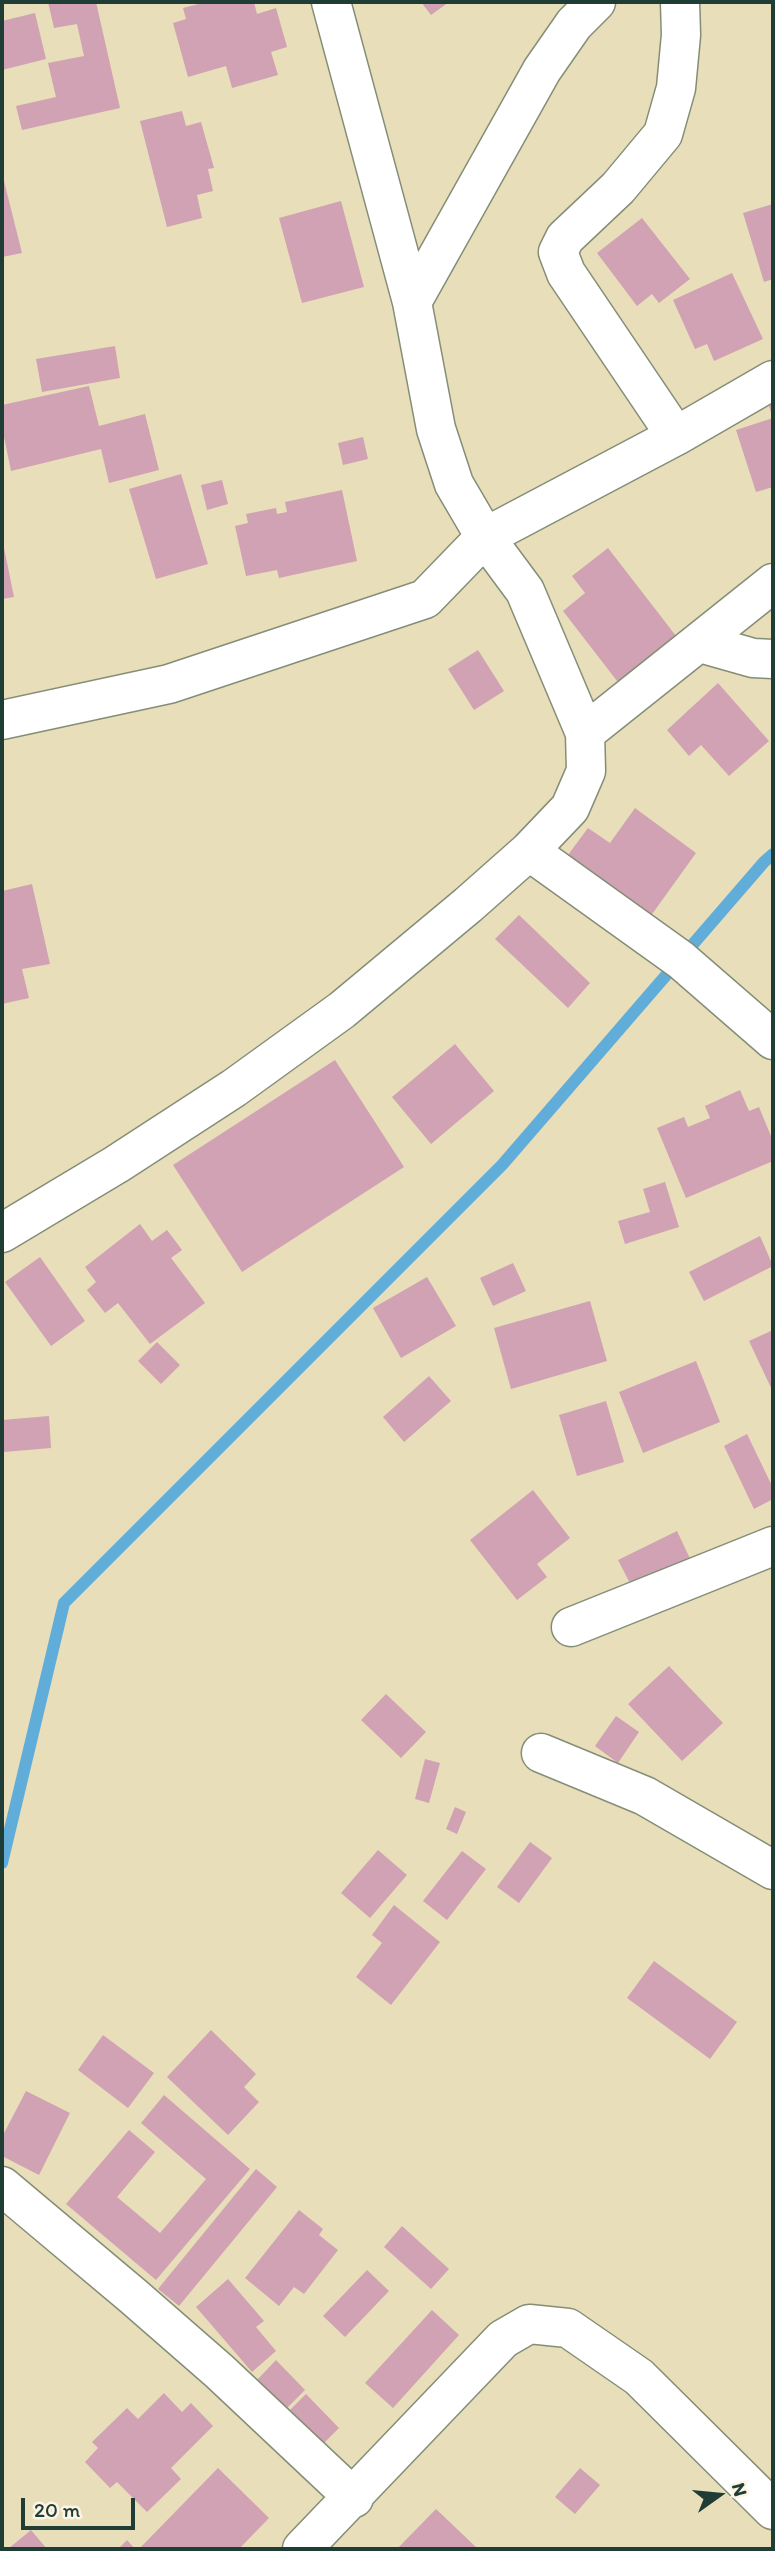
<!DOCTYPE html>
<style>
body{margin:0}
#map{position:relative;width:775px;height:2551px;overflow:hidden;background:#e8deba;font-family:Itim,sans-serif}
canvas{display:block}
.frame{position:absolute;inset:0;border:4px solid #1f3d34;pointer-events:none}
.north{position:absolute;left:684px;top:2460px;width:70px;height:70px;-webkit-text-stroke:5px #fcf5e5;paint-order:stroke;rotate:75deg;font-size:19px;font-weight:700;line-height:28px;text-align:center;color:#1f3d34}
.north::after{content:'';display:block;margin:auto;width:24px;height:32px;background:#1f3d34;clip-path:polygon(50% 0,100% 100%,50% 72%,0 100%)}
.scale{position:absolute;left:21px;top:2498px;width:114px;height:32px;box-sizing:border-box;border:4px solid #1f3d34;border-top:0;padding-left:9px;font-size:21px;line-height:24px;white-space:nowrap;color:#1f3d34;-webkit-text-stroke:5px #fcf5e5;paint-order:stroke}
</style>
<div id="map">
<canvas width="775" height="2551"></canvas>
<div class="frame"></div>
<div class="north">N</div>
<div class="scale">20 m</div>
</div>
<script>
const context = document.querySelector('canvas').getContext('2d');
context.lineJoin = 'round';
function toPath(rows) {
  const path = new Path2D();
  for (const r of rows) {
    path.moveTo(r[0], r[1]);
    for (let i = 2; i < r.length; i += 2) path.lineTo(r[i], r[i + 1]);
  }
  return path;
}
function trace(path, color, width, dash) {
  context.strokeStyle = color;
  context.lineWidth = width;
  context.lineCap = dash ? 'butt' : 'round';
  context.setLineDash(dash || []);
  context.stroke(path);
}
function paint(path, color) {
  context.fillStyle = color;
  context.fill(path, 'evenodd');
}
trace(toPath([
 [2,1863,64,1603,502,1165,764,862,773,854]
]), '#61adda', 12);
paint(toPath([
 [48,2,96,2,120,108,22,130,16,106,56,97,48,63,84,56,77,24,54,28],
 [206,2,254,2,257,14,276,8,287,47,271,52,278,75,232,88,226,66,188,77,173,23,186,19,183,8],
 [421,2,449,2,431,15],
 [35,13,46,59,2,70,2,21],
 [182,111,186,126,201,122,214,168,208,169,213,191,197,195,202,218,167,227,140,121],
 [2,173,22,253,2,257],
 [341,201,364,287,302,303,279,218],
 [773,204,773,279,764,282,743,213],
 [642,218,690,279,659,303,652,294,637,306,597,253],
 [732,273,763,339,714,361,707,344,695,349,673,300],
 [115,346,120,378,42,392,36,359],
 [89,386,99,426,145,414,159,470,109,483,101,449,11,471,2,427,2,405],
 [773,391,773,487,756,492,736,430,773,418,765,394],
 [363,437,368,459,343,465,338,443],
 [181,474,208,564,156,579,129,489],
 [222,480,228,504,207,510,201,485],
 [342,490,357,561,279,578,277,570,246,576,235,526,248,523,246,514,276,508,277,514,287,512,285,502],
 [2,538,14,597,2,599],
 [608,548,683,645,624,690,563,611,585,593,572,576],
 [478,650,504,691,474,710,448,669],
 [718,683,769,741,729,776,701,745,689,756,667,730],
 [635,808,696,853,645,924,562,863,588,828,610,843],
 [32,884,50,964,22,969,29,998,2,1004,2,891],
 [519,915,590,983,568,1008,495,939],
 [455,1044,494,1091,431,1144,392,1097],
 [335,1060,404,1167,242,1272,173,1165],
 [740,1090,749,1111,759,1107,773,1141,773,1161,686,1198,657,1128,684,1117,688,1127,710,1118,705,1106],
 [665,1182,679,1227,625,1244,618,1221,650,1212,643,1189],
 [140,1224,152,1241,167,1230,182,1250,171,1258,205,1303,150,1344,118,1303,105,1313,87,1290,96,1282,85,1267],
 [760,1236,773,1266,704,1301,689,1272],
 [40,1257,85,1321,51,1346,5,1282],
 [513,1263,526,1291,493,1306,480,1278],
 [427,1277,456,1326,401,1358,373,1308],
 [590,1301,607,1361,511,1389,494,1328],
 [773,1330,773,1392,749,1341],
 [157,1342,180,1365,161,1384,138,1361],
 [696,1361,720,1422,643,1453,619,1392],
 [429,1376,451,1401,404,1442,383,1417],
 [606,1401,624,1462,577,1476,559,1415],
 [49,1416,51,1448,4,1452,2,1420],
 [747,1434,773,1488,773,1499,754,1509,724,1446],
 [533,1490,570,1538,537,1564,547,1577,517,1600,470,1540],
 [677,1531,693,1565,635,1593,618,1560],
 [669,1666,723,1723,682,1761,628,1704],
 [386,1694,426,1732,401,1758,361,1720],
 [616,1716,639,1732,618,1763,595,1746],
 [425,1759,440,1763,429,1803,415,1799],
 [455,1807,466,1812,457,1834,446,1829],
 [530,1842,552,1858,519,1903,497,1887],
 [378,1850,407,1875,370,1918,341,1893],
 [462,1851,486,1869,447,1920,423,1901],
 [394,1905,440,1942,391,2005,356,1977,382,1943,372,1935],
 [654,1961,737,2022,710,2059,627,1998],
 [211,2030,256,2074,244,2087,259,2102,228,2135,167,2077],
 [103,2035,154,2073,128,2108,78,2070],
 [26,2091,70,2113,39,2175,2,2156,2,2137],
 [164,2095,250,2169,156,2280,66,2204,129,2130,155,2152,117,2197,160,2233,206,2179,141,2123],
 [256,2169,277,2187,179,2306,158,2289],
 [299,2210,323,2229,319,2235,338,2250,304,2294,294,2287,279,2306,245,2278],
 [402,2226,449,2269,431,2289,384,2247],
 [367,2270,389,2291,345,2337,323,2316],
 [228,2279,264,2321,256,2327,276,2351,252,2372,196,2307],
 [432,2310,459,2335,393,2408,365,2383],
 [276,2360,305,2390,286,2409,257,2380],
 [164,2393,182,2412,191,2403,213,2426,171,2468,181,2479,147,2512,117,2482,110,2488,85,2462,98,2448,92,2442,127,2408,138,2419],
 [306,2394,339,2428,319,2448,286,2414],
 [218,2468,269,2518,239,2549,139,2549],
 [580,2468,600,2485,575,2514,555,2497],
 [436,2509,478,2549,397,2549],
 [31,2530,47,2549,8,2549],
 [127,2540,135,2549,118,2549]
]), '#d0a2b4');
const minor = toPath([
 [412,302,542,70,574,24,596,2],
 [676,436,566,273,558,252,565,238,618,188,663,134,676,88,681,35,680,2],
 [700,643,753,658,773,659],
 [2,720,169,684,425,599,485,537,676,436,773,380],
 [585,733,773,583],
 [529,851,681,960,773,1040],
 [2,1233,117,1164,234,1088,342,1010,468,905,529,851,570,808,586,771,585,733,525,591,485,537,454,484,436,429,412,302,331,2],
 [571,1627,773,1546],
 [541,1753,645,1796,773,1870],
 [2,2186,133,2296,219,2371,354,2498],
 [302,2549,503,2339,529,2324,568,2328,639,2377,773,2510]
]);
trace(minor, '#848e77', 41);
trace(minor, '#fff', 38);
</script>
